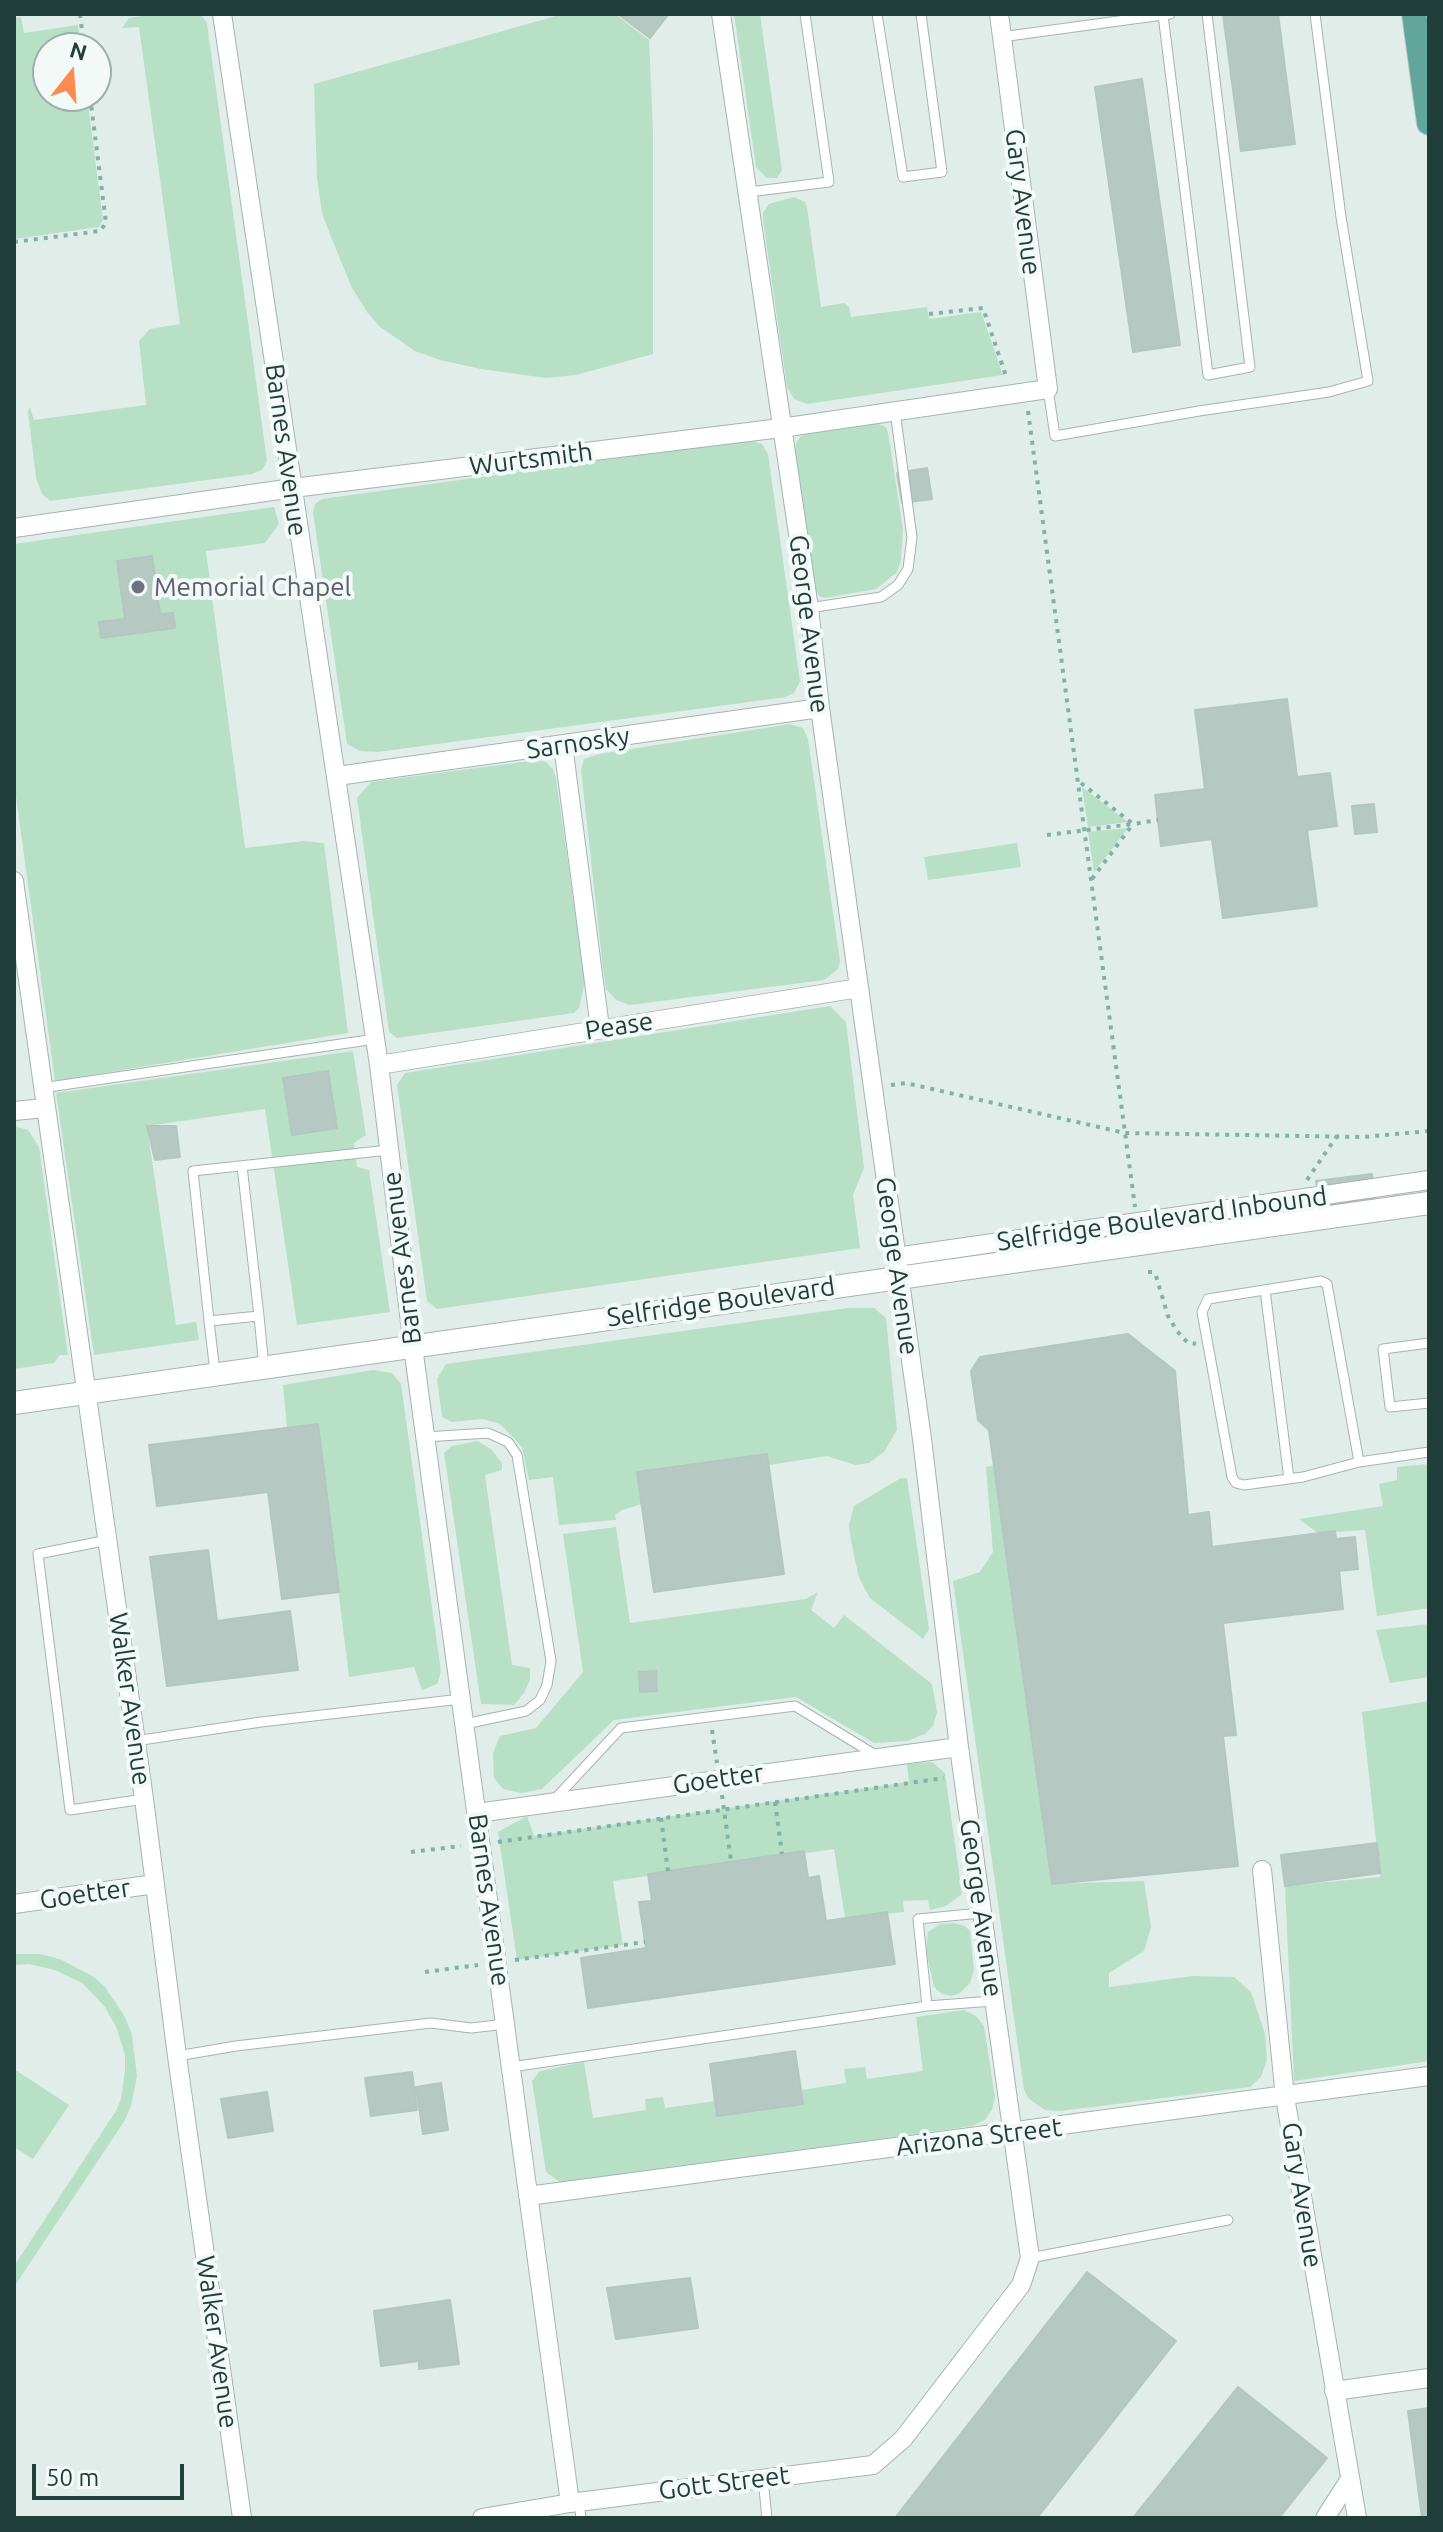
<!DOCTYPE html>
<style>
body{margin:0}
#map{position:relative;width:1443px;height:2532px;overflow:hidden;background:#e1ede9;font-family:Ubuntu,sans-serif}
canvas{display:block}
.frame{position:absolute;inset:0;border:16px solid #203f3a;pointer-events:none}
.north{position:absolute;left:32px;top:32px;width:80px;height:80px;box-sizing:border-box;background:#f2f9f6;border:2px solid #9eafab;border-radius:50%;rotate:17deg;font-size:22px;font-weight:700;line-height:32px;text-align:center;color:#203f3a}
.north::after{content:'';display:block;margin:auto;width:28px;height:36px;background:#fd8a4e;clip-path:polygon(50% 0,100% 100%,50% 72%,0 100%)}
.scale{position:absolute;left:32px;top:2464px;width:152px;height:36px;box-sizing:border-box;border:4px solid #203f3a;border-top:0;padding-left:10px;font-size:24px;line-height:28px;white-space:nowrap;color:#203f3a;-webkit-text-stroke:6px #f2f9f6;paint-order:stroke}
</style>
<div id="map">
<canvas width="1443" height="2532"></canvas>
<div class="frame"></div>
<div class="north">N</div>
<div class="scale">50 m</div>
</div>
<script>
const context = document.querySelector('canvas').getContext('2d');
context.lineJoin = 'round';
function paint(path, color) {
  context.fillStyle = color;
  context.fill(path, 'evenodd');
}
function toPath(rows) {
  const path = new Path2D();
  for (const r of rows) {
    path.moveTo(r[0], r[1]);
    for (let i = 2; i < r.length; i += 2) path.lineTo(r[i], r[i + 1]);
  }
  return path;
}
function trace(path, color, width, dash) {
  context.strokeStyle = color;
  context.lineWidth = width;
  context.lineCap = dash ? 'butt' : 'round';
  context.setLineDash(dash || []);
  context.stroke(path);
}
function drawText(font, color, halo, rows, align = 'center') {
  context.font = font + ' Ubuntu,sans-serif';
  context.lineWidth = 8;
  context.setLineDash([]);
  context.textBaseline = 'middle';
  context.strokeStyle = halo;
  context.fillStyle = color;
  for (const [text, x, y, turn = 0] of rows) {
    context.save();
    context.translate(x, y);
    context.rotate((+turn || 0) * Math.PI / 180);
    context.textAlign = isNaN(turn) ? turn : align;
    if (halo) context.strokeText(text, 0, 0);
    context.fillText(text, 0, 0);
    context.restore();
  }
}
paint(toPath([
 [157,14,200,14,207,23,267,461,262,470,252,474,50,501,42,494,36,478,28,411,30,407,34,420,146,405,139,341,150,329,180,324,139,27,122,28,129,18],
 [563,14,615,14,649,40,653,131,653,354,576,375,546,378,481,369,440,360,415,351,380,327,367,312,352,288,331,237,322,213,317,178,314,84],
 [734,14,760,14,782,170,777,178,767,178,756,167],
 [21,17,24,33,78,25,81,48,48,48,48,96,87,96,103,220,99,227,14,239,14,18],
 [794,197,805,202,807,207,821,307,844,303,849,307,851,317,927,307,929,319,981,312,1003,375,807,404,794,399,787,387,763,220,763,213,769,204],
 [874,422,886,427,888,432,903,529,901,560,897,572,876,589,825,598,819,596,816,590,795,453,796,443,800,437,808,432],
 [748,440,762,444,768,454,799,674,800,682,794,693,786,697,378,752,360,751,347,744,313,512,315,504,322,499],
 [274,507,279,524,265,543,206,551,245,848,304,841,324,843,348,1033,55,1081,14,782,14,544],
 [790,724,803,728,808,739,840,961,838,969,824,980,630,1005,616,1000,606,989,603,968,581,770,584,759,599,754],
 [537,760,546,762,553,769,556,778,585,982,579,1008,574,1013,397,1038,389,1032,357,798,371,782],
 [1082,787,1128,822,1088,827],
 [1128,828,1094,872,1088,832],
 [1017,843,1021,867,928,880,924,857],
 [830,1006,846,1022,864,1168,853,1195,860,1248,437,1309,427,1301,397,1085,405,1073],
 [353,1051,366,1135,354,1143,357,1167,369,1170,390,1312,297,1325,265,1109,147,1126,176,1325,196,1322,199,1340,94,1355,56,1093],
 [14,1126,28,1130,39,1147,68,1355,60,1355,54,1363,14,1369],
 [848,1308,874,1308,886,1318,897,1430,884,1452,869,1463,855,1465,827,1456,769,1465,766,1454,638,1472,642,1504,622,1510,615,1515,616,1520,559,1525,553,1477,529,1480,522,1447,500,1424,483,1419,452,1422,442,1417,437,1379,446,1364],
 [373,1370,392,1373,401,1384,441,1672,437,1684,422,1690,414,1667,349,1677,318,1425,287,1428,283,1385],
 [477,1441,491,1449,502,1463,502,1470,485,1475,512,1665,530,1668,530,1680,524,1693,514,1705,481,1704,444,1453,452,1446],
 [1429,1464,1429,1608,1377,1616,1365,1530,1318,1533,1299,1519,1383,1506,1379,1484,1397,1480,1397,1467],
 [994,1465,1052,1884,1144,1881,1151,1927,1144,1951,1109,1973,1109,1987,1193,1976,1234,1977,1251,1992,1265,2034,1267,2059,1261,2077,1250,2087,1061,2111,1045,2110,1028,2098,1024,2090,953,1581,980,1572,993,1552,986,1467],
 [901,1478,907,1478,929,1629,923,1639,870,1598,859,1578,851,1541,849,1525,854,1506],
 [616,1527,630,1623,806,1599,818,1592,811,1610,834,1628,844,1615,932,1684,937,1712,933,1726,925,1734,907,1741,874,1743,796,1697,614,1720,542,1789,521,1793,503,1789,494,1778,493,1753,500,1736,536,1728,583,1672,563,1534],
 [1429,1624,1429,1677,1390,1683,1376,1630],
 [1429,1701,1429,2061,1294,2081,1285,1886,1380,1877,1362,1712],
 [932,1762,945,1773,962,1894,946,1906,930,1910,928,1900,903,1901,904,1912,845,1918,834,1849,613,1881,623,1945,517,1960,498,1832,527,1816,534,1836,909,1782,907,1764],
 [954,1923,965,1926,970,1931,974,1970,970,1983,960,1993,952,1996,942,1994,934,1987,926,1951,928,1932,940,1924],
 [14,1954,41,1954,62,1960,94,1977,105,1987,125,2017,132,2035,137,2076,131,2106,125,2120,14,2287,14,2266,116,2111,121,2099,125,2070,125,2055,117,2029,105,2007,92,1993,82,1983,55,1970,29,1964,14,1965],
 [964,2010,976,2016,984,2026,995,2097,992,2110,985,2120,972,2126,574,2182,561,2183,546,2172,532,2081,540,2071,584,2062,593,2118,646,2110,645,2099,663,2097,665,2108,715,2101,718,2116,803,2104,801,2090,846,2083,844,2069,865,2067,867,2079,923,2071,916,2017],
 [14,2069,69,2105,33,2159,14,2147]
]), '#b8e0c7');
const building = toPath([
 [618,14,666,14,668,15,650,38,618,14],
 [1223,14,1278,14,1295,144,1241,151,1223,14],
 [1142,79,1180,345,1133,352,1095,87,1142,79],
 [927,468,932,499,902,503,897,473,927,468],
 [152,556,160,614,173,613,175,628,101,638,99,622,125,619,117,561,152,556],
 [1287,699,1297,777,1330,773,1337,826,1307,830,1317,906,1223,918,1212,839,1161,846,1155,795,1205,789,1195,710,1287,699],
 [1374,804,1377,832,1355,834,1352,806,1374,804],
 [328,1071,337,1128,292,1135,283,1078,328,1071],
 [147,1126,176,1126,180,1157,155,1160,147,1126],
 [1372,1174,1376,1208,1322,1216,1316,1181,1372,1174],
 [1128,1334,1175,1371,1188,1515,1209,1512,1212,1547,1335,1531,1336,1539,1355,1537,1358,1569,1339,1571,1343,1609,1223,1623,1236,1735,1223,1736,1238,1866,1052,1884,989,1430,978,1420,971,1371,980,1357,1128,1334],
 [318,1424,339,1592,282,1599,268,1492,157,1506,149,1445,318,1424],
 [767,1454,784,1574,654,1592,637,1472,767,1454],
 [208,1550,217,1621,290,1611,298,1670,167,1686,150,1557,208,1550],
 [656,1671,657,1691,640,1692,639,1672,656,1671],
 [1377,1843,1380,1873,1285,1886,1281,1855,1377,1843],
 [804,1851,808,1878,819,1876,826,1921,887,1912,895,1964,588,2008,581,1958,646,1948,639,1902,652,1901,648,1874,804,1851],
 [795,2051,803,2104,717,2116,710,2064,795,2051],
 [412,2072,417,2110,371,2116,365,2078,412,2072],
 [441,2083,448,2130,423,2134,416,2087,441,2083],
 [267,2092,273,2131,228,2138,221,2099,267,2092],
 [1087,2272,1176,2341,1037,2518,895,2518,1087,2272],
 [690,2278,698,2328,616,2339,607,2288,690,2278],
 [450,2300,459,2364,419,2369,419,2361,381,2366,374,2311,450,2300],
 [1238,2387,1327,2458,1279,2518,1133,2518,1238,2387],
 [1429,2408,1429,2518,1422,2518,1408,2411,1429,2408]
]);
paint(building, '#b6c8c2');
trace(building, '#b3c7c1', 2);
const service = toPath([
 [877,14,903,177,942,172,921,14],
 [1163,15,1208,375,1250,367,1207,14],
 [1001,37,1170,14],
 [749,192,829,182,805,14],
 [1048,389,1055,436,1199,411,1329,392,1368,381,1341,217,1315,14],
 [809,608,881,597,898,585,908,569,912,537,895,411],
 [42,1088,375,1039],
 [242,1166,259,1316],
 [1265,1290,1289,1479],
 [209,1321,193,1171,389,1150],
 [1429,1343,1383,1349,1390,1407,1429,1403],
 [215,1372,209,1321,259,1316,264,1368],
 [425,1437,488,1433,508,1442,517,1455,551,1661,547,1685,540,1700,526,1711,465,1724],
 [1359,1462,1303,1477,1244,1485,1236,1483,1232,1477,1202,1312,1208,1299,1321,1281,1327,1284,1359,1462,1429,1452],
 [108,1540,38,1554,70,1810,144,1799],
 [135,1741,261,1722,461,1699],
 [554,1800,621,1728,795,1706,877,1756],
 [981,1913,918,1919,927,2006,993,2001],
 [177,2056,236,2046,431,2023,471,2028,506,2024],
 [511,2067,927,2006],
 [1030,2258,1228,2220],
 [763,2479,767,2518],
 [579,2502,581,2518]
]);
const minor = toPath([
 [222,14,379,1065,413,1347,570,2503],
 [14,528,293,488,781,428,1048,389,999,14],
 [563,745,600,1028],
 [337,776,820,708],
 [14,881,144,1799,177,2056,242,2518],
 [379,1065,859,988],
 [14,1111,45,1108],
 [896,1257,1429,1180],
 [477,1813,959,1747],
 [1262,1870,1285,2097,1357,2518],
 [14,1904,155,1884],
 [528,2196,1429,2076],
 [1334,2391,1429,2378],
 [482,2518,570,2503,873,2465,903,2439,1021,2285,1030,2258,959,1747,922,1439,820,708,809,608,721,14],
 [1325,2518,1350,2479]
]);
const tertiary = toPath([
 [14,1403,1429,1203]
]);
const primary = toPath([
 [1414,14,1429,123]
]);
trace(service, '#a3b5b1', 11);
trace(minor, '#a3b5b1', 20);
trace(tertiary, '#a3b5b1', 24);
trace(primary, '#c1c9c8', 26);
trace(toPath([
 [80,14,84,48],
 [14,242,100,231,106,223,90,96],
 [929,314,983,308,1006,376],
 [1028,411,1135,1207],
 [1081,783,1133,824,1158,820],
 [1047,835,1133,824],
 [1092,879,1133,824],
 [891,1085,906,1083,1125,1133,1363,1137,1429,1131],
 [1307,1180,1337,1136],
 [1148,1272,1153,1272,1156,1276,1168,1316,1177,1331,1187,1342,1196,1344],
 [712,1730,717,1763],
 [722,1795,731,1861],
 [775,1802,782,1854],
 [661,1818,668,1871],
 [498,1842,944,1778],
 [411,1852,461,1846],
 [515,1960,645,1942],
 [425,1972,478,1965]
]), '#7fb3a8', 4, [4, 6]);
trace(service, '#fff', 9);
trace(minor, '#fff', 18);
trace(tertiary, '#fff', 22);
trace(primary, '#62a69b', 24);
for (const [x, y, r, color] of [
 [138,587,8,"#6b7280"]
]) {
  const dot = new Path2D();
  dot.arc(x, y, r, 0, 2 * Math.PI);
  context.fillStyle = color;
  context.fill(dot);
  trace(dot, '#f2f9f6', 3);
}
drawText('26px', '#203f3a', '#f2f9f6', [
 ["Gary Avenue",1023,202,83],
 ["Barnes Avenue",286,450,82],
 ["Wurtsmith",531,459,-7],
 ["George Avenue",809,624,83],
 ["Sarnosky",578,743,-8],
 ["Pease",619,1026,-9],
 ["Selfridge Boulevard Inbound",1162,1219,-8],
 ["Barnes Avenue",402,1258,-97],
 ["George Avenue",897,1266,82],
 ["Selfridge Boulevard",721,1302,-8],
 ["Walker Avenue",130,1699,82],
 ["Goetter",718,1779,-8],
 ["Goetter",85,1894,-8],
 ["Barnes Avenue",489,1900,82],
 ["George Avenue",981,1908,82],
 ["Arizona Street",979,2137,-7],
 ["Gary Avenue",1302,2195,81],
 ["Walker Avenue",217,2342,82],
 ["Gott Street",724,2483,-7]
]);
drawText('26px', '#5b616d', '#f2f9f6', [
 ["Memorial Chapel",154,587]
], 'left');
</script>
